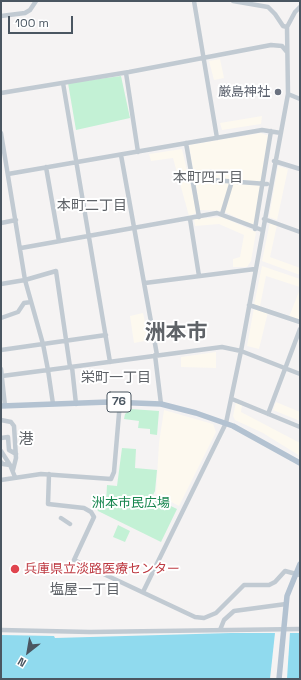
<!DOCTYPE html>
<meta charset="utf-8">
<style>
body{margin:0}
#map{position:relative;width:301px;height:680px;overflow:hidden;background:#f5f3f3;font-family:"Space Grotesk",sans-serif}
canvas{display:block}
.frame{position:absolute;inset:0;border:2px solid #4a5661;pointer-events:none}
.north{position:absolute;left:8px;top:632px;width:40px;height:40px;-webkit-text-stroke:3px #fff;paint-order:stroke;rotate:211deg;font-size:11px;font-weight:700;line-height:16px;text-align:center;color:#4a5661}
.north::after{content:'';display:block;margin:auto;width:14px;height:18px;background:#4a5661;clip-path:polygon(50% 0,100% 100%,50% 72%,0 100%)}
.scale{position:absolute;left:8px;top:16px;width:65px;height:18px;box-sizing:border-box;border:2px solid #4a5661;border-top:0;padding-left:5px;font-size:12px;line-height:14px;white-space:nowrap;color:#4a5661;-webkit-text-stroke:3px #fff;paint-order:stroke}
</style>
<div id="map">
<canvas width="301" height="680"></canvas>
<div class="frame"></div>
<div class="north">N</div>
<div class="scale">100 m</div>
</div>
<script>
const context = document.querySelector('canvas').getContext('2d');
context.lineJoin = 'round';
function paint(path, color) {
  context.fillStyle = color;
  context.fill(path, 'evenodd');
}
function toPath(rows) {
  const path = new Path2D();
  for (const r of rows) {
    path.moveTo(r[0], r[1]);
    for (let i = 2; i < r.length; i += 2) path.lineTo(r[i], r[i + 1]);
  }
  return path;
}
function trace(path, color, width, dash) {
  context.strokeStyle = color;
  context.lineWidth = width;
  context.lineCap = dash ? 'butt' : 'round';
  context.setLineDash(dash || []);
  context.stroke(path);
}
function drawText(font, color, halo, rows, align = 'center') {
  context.font = font + ' "Space Grotesk","Noto Sans JP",sans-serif';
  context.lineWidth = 4;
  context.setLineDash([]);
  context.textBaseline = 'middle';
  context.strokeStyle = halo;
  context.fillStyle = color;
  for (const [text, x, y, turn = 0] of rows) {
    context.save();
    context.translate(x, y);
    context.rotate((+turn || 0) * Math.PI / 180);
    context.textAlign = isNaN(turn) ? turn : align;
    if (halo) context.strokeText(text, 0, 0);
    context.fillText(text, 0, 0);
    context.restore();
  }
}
paint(toPath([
 [220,59,224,78,214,80,209,61],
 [262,116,261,124,222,130,220,123],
 [261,133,272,137,256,227,223,211,200,210,189,145],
 [182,149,196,209,196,213,189,216,173,158,151,161,149,154],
 [278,166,288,169,277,220,269,217],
 [222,217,256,232,251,261,247,267,233,267,233,259,240,257,244,235,219,224,195,226,194,219],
 [270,222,277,225,270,257,300,268,300,275,262,261],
 [262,266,300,279,300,287,266,276,260,306,254,305],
 [300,289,300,321,289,317],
 [254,308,268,312,259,349,247,346],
 [143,313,149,340,134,343,130,316],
 [216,352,216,368,181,367,181,357],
 [236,402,242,405,241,412,300,443,300,456,263,433,235,420,233,416],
 [276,402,300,412,300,421,273,410],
 [164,410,213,424,216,432,179,506,156,494,159,443]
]), '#fdf9ef');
paint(toPath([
 [121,76,130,118,76,130,68,83],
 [131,409,159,411,157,435,150,434,150,429,138,428,139,421,124,419,125,414],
 [122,448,136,449,135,468,157,470,155,491,152,497,177,509,161,542,98,511,94,503,106,503,107,485,117,486],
 [118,525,130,531,125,542,113,537]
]), '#c3f1d5');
paint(toPath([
 [231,633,300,633,300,679,1,679,1,635,54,636,55,638]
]), '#90daee');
paint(toPath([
 [290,632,287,679,270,679,275,633]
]), '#f5f3f3');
trace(toPath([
 [194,1,217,138],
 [233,1,268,7,275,14,283,26,287,27],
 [300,7,295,12,287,27,288,94,241,351,300,374],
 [1,16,25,13,30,10,36,1],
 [126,73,138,152],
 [63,83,110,362],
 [1,93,129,72,271,45,282,46,287,52],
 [288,94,300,99],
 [1,133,25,280,43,344,48,370,222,347,241,351,226,423,143,592],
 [186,143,199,217],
 [121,155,157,355],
 [274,161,300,169],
 [46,167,59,241],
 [8,174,262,130,281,133],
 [191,175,211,172,212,180,267,184],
 [222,214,232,181],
 [190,219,199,276],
 [264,219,300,232],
 [1,223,16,220],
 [255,229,271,131],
 [21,248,217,213,262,230],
 [145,283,255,269],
 [1,284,25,280,56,271,70,367],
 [249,305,300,322],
 [1,318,18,312,24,303,31,302],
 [1,350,106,335],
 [155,355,161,404],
 [72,367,76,404],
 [1,369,5,406],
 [2,376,48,370,53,404],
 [232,399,300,427],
 [268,414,300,329],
 [1,420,11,422,14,426,16,458,13,470],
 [1,438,8,437,9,450,16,454],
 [1,451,10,465],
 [1,462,3,464,10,465,15,477],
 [49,474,48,504,84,508,91,512,94,517,74,560,195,617,204,618,216,613,244,585,269,585,275,582,285,571,300,575],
 [1,480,41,474,111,479,114,472,120,402],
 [61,518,70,524],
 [1,630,90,632,300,629],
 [220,630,224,620,234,611,286,604]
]), '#c1cad2', 4.5);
trace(toPath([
 [1,406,109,402,161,404,196,413,233,426,300,463],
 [279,679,287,596,300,564]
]), '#b3c2d1', 5.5);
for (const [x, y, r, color] of [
 [278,92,4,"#6b7280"],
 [15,569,5,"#e0444e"]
]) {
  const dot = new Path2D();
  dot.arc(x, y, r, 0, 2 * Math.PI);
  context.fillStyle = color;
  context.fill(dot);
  trace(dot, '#fff', 1.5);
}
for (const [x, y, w] of [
 [119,402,24]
]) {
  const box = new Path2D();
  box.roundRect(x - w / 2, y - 10, w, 20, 3);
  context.fillStyle = '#fff';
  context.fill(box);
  trace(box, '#4a5661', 1);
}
drawText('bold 12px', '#4a5661', null, [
 ["76",119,402]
]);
drawText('13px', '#5b616d', '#fff', [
 ["厳島神社",270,92]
], 'right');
drawText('13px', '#17864f', '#fff', [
 ["洲本市民広場",131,503]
]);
drawText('13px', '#be3a42', '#fff', [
 ["兵庫県立淡路医療センター",24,569]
], 'left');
drawText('14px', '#5f6368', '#fff', [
 ["本町四丁目",208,178],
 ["本町二丁目",92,206],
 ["栄町一丁目",116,378],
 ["塩屋一丁目",85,590]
]);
drawText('15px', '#5f6368', '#fff', [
 ["港",26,440]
]);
drawText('bold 21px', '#5f6368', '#fff', [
 ["洲本市",176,333]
]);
</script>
